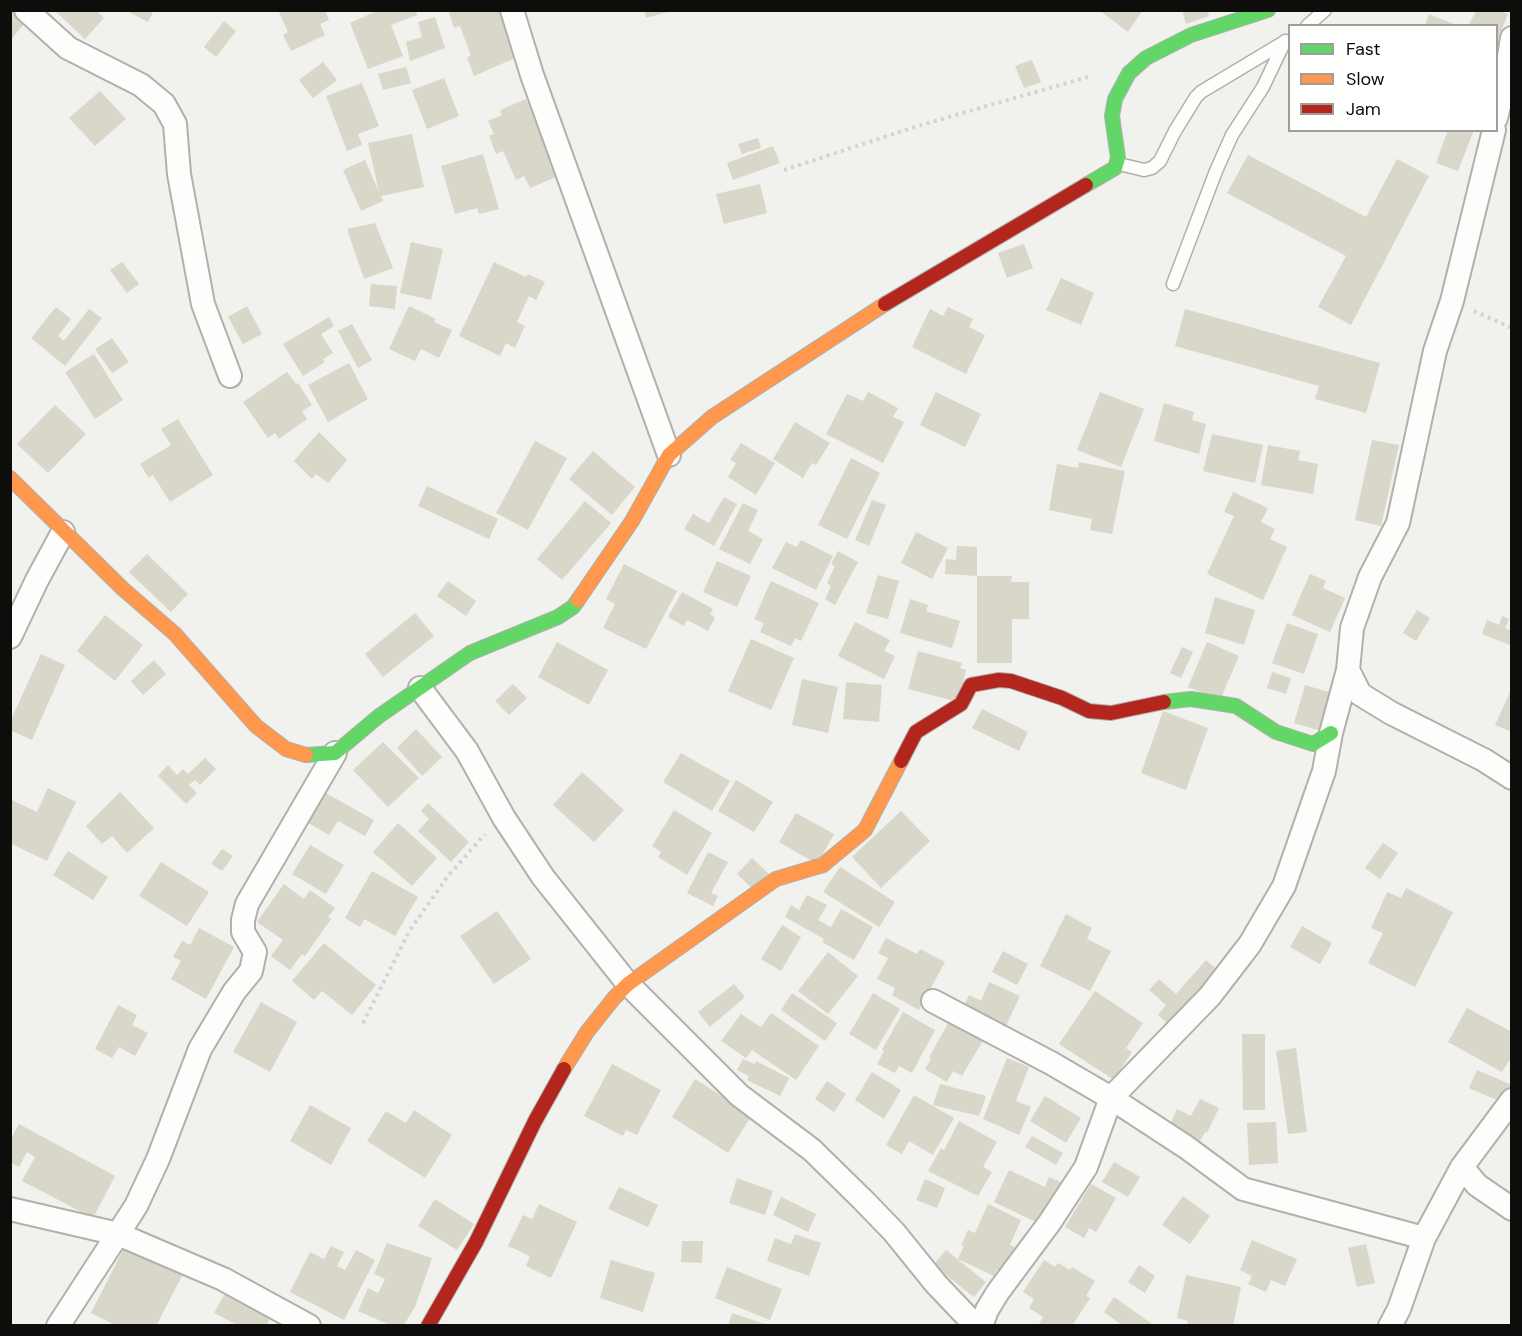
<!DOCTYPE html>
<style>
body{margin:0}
#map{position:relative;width:1522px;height:1336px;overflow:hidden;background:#f1f1ed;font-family:"DM Sans",sans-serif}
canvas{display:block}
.frame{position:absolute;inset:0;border:12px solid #0d0d0b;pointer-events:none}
.legend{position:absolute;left:1288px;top:24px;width:210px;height:108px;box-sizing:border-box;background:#fffffd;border:2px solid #9e9e9c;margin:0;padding:8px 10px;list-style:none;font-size:18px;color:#0d0d0b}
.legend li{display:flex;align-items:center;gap:12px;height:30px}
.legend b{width:30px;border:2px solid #9e9e9c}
</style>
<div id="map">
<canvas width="1522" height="1336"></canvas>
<div class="frame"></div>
<ul class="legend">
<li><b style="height:8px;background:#63d668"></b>Fast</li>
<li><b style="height:8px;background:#ff974d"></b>Slow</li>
<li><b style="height:8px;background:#b3261e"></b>Jam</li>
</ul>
</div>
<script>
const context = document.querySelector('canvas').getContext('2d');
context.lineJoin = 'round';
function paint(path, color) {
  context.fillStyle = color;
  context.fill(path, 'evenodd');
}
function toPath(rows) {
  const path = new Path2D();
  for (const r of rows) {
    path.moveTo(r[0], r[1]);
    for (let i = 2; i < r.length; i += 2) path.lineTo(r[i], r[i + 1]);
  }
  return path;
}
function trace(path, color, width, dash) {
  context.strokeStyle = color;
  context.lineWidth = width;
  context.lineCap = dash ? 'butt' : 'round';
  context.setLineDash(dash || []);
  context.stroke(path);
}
paint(toPath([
 [10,10,26,21,10,41],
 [54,10,96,10,104,18,85,39],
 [125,10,154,10,148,22],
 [278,10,325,10,329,20,320,24,325,35,291,51,283,35,288,32],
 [416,10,417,15,391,25,403,56,368,69,350,23,379,10],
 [453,10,506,10,522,55,474,76,467,57,471,56,460,26,454,28,449,12],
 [644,10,671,10,671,11,646,18],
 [1099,10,1143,10,1128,32],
 [1182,10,1207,10,1209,16,1186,24],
 [1477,10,1501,10,1508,14,1497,41,1496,26,1468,26],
 [1429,14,1456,25,1456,26,1425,26],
 [435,17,445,48,410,61,406,42,422,37,418,22],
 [224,21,236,31,216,57,204,47],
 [1032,60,1041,82,1024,88,1015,66],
 [323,62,337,80,313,98,299,80],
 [406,67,411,83,383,90,378,74],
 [444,78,459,116,427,129,412,90],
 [362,83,379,126,358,134,362,145,347,151,326,96],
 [100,91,126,119,95,146,69,118],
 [526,99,555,163,550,165,556,177,530,188,524,176,516,180,503,151,496,154,489,136,494,134,488,121,502,115,500,110],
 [1448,130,1474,130,1458,171,1436,163],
 [412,134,424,187,381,196,383,201,361,211,343,170,365,160,379,192,368,143],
 [758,138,761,148,742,154,738,144],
 [773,146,780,163,733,180,727,163],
 [483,154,499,209,479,214,477,208,455,214,441,166],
 [1248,155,1366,217,1397,159,1429,176,1351,325,1318,307,1346,256,1227,193],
 [760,184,767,213,724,224,716,194],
 [375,223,393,268,364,279,347,229],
 [411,242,443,249,431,300,400,293],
 [1024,244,1033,268,1007,278,998,253],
 [122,262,139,284,127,293,110,270],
 [494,262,526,277,528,274,545,282,536,300,529,296,517,322,525,326,515,348,506,343,500,356,459,336],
 [1061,278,1094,293,1081,325,1046,310],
 [371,284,397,286,395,309,369,306],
 [247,306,262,334,243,344,228,317],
 [409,306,436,319,434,322,452,330,439,358,421,349,415,361,389,349],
 [56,307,71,319,58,336,64,341,89,309,102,318,65,366,31,338],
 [948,307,973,319,969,327,985,335,966,374,912,347,930,309,943,316],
 [1185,309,1380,363,1366,413,1315,399,1319,386,1175,346],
 [329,317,334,326,321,334,333,353,323,359,325,362,303,376,283,344],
 [352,324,372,360,358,368,338,331],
 [112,338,129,362,112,373,95,349],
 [94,354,123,400,95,419,65,372],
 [349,363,368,399,328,422,308,385],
 [287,372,296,384,298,383,312,405,302,411,307,419,279,439,275,433,268,438,243,402],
 [868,392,898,408,893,417,904,422,883,463,826,434,847,394,863,401],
 [936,392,981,414,965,447,920,425],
 [1100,392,1144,409,1121,467,1077,450],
 [1164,403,1194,412,1192,420,1206,424,1199,454,1154,441],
 [55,405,86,434,48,473,17,444],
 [178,419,213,475,170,502,153,475,149,478,140,464,171,445,161,429],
 [795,422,830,443,816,465,812,463,803,478,773,459],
 [319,432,347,460,328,483,316,474,312,479,294,461],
 [1212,434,1263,445,1255,483,1203,471],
 [1372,440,1399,445,1381,526,1355,520],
 [535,441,567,458,528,530,496,513],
 [741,443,775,463,756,495,728,477,736,463,730,460],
 [1268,445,1300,451,1298,460,1318,464,1313,494,1261,485],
 [593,451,635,487,612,515,569,479],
 [851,458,880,473,847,539,818,525],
 [1079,462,1125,471,1112,534,1090,530,1092,519,1049,510,1057,464,1078,468],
 [427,486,498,519,489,539,418,506],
 [1233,492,1268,508,1261,522,1275,529,1270,539,1287,547,1263,600,1207,574,1234,516,1224,512],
 [724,497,737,504,714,546,684,529,693,514,709,523],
 [872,500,886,505,869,546,855,540],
 [585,501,611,523,562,580,537,559],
 [743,503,758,510,748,531,763,539,750,564,719,549],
 [916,532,948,548,932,579,901,563],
 [801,540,833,556,816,590,772,568,786,542,797,547],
 [957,546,977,547,977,576,945,574,946,559,956,560],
 [838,551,858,562,835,605,825,599,831,586,827,583,835,566,831,564],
 [147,554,188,594,171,612,129,572],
 [717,561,751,576,737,607,703,592],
 [624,564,677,591,646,649,603,628,615,604,606,599],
 [1310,574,1326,581,1323,588,1345,598,1330,632,1292,615],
 [878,575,899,581,888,619,866,613],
 [977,576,1012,576,1011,582,1029,582,1029,619,1012,619,1012,663,977,663],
 [448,581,476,601,466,616,437,596],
 [771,581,819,603,801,641,795,638,791,646,760,632,764,623,754,619],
 [682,592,713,609,710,614,715,618,708,631,687,620,684,626,668,617],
 [1215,597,1255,610,1244,645,1205,633],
 [910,599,928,605,926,611,960,621,952,648,900,633],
 [1417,610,1430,618,1416,641,1403,633],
 [415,613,434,636,383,677,365,654],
 [105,615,143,645,115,681,77,651],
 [1502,616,1509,619,1505,628,1512,631,1510,645,1482,634,1487,620,1499,625],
 [855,622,890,640,884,651,895,656,884,679,838,656],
 [1287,623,1318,634,1304,674,1272,663],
 [751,639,794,658,771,710,728,691],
 [557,642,608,670,589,705,538,677],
 [1207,642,1239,656,1220,700,1188,687],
 [1182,647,1193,652,1181,678,1170,673],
 [918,651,962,663,960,668,966,670,958,702,908,689],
 [41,654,65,665,32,740,10,730,10,722],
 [154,660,166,674,143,695,131,681],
 [1272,672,1291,678,1286,694,1267,688],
 [802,679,838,687,828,733,792,725],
 [846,682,882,685,879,722,843,719],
 [513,684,527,698,509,715,495,701],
 [1305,685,1336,694,1325,732,1294,723],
 [1512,688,1512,732,1495,725],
 [982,709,1028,732,1019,751,972,728],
 [1163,711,1208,728,1186,790,1141,773],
 [416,729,442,757,422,776,397,748],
 [383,742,419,778,388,807,353,770],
 [681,753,730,781,712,811,663,782],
 [205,758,216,769,200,785,195,780,189,785,197,793,186,804,158,776,168,765,177,775,183,769,188,774],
 [582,772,624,810,594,842,553,805],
 [736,780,773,802,754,832,718,811],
 [308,783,374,820,365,836,338,821,329,835,291,813],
 [48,788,76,802,47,861,10,843,10,799,37,812],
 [120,792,154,828,127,853,112,836,102,844,86,826],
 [428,803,469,842,451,862,418,831,429,819,421,811],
 [674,810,712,833,687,875,658,857,661,852,652,846],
 [901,811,930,841,881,888,852,857],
 [796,813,834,834,817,864,779,842],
 [398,823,437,858,412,886,373,852],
 [1383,843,1398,853,1380,879,1365,868],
 [310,845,344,865,326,894,292,874],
 [222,849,233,856,222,871,211,864],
 [68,851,108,877,93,900,53,875],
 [708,852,728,862,711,893,718,896,713,906,687,893],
 [752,858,771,876,756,892,737,874],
 [161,862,209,892,187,926,139,896],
 [840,867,895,902,879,927,823,892],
 [372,871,418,897,395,936,364,919,360,927,345,918],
 [284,884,304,899,310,890,335,908,328,917,331,919,305,956,302,954,290,970,271,956,283,940,257,922],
 [1406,888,1453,912,1415,987,1368,963,1383,933,1371,928,1387,892,1401,898],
 [807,895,827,905,818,920,831,927,841,909,873,927,854,960,822,942,824,939,785,917,791,905,799,910],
 [497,911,531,959,494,984,460,936],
 [1066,914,1092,928,1087,939,1111,951,1090,991,1040,966],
 [782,925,801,937,781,971,761,959],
 [1302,926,1332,943,1320,964,1290,947],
 [199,928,234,947,206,999,171,979,181,961,173,957,182,941,190,945],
 [886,938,917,954,920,949,945,962,919,1010,892,995,895,988,877,979,888,958,878,953],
 [324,943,376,985,352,1015,322,991,314,1000,292,981],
 [1003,951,1028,964,1017,985,992,972],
 [828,952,858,976,828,1014,798,991],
 [1206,960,1222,974,1173,1028,1158,1015,1166,1005,1149,990,1159,979,1176,994],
 [989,982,1020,996,1004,1030,962,1011,969,995,981,1001],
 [734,984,745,997,710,1027,698,1012],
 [1095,991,1143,1023,1126,1048,1132,1052,1114,1080,1059,1044],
 [792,993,837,1023,825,1041,781,1010],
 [873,993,900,1009,876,1050,849,1034],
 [261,1002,297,1022,270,1072,233,1052],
 [118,1005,137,1015,132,1025,148,1033,135,1056,119,1047,112,1058,95,1049],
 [1467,1008,1512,1032,1512,1056,1502,1072,1448,1042],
 [903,1012,935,1030,912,1073,899,1066,895,1073,877,1064,884,1051,882,1050],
 [771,1013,819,1046,796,1080,752,1050,746,1058,721,1041,741,1014,761,1027],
 [951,1018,985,1037,962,1076,953,1071,947,1082,925,1069,931,1059,929,1057],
 [1242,1034,1265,1034,1265,1110,1243,1110],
 [1296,1048,1307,1132,1288,1134,1276,1051],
 [1007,1058,1029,1067,1016,1101,1031,1107,1019,1135,983,1119],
 [743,1059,755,1064,756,1061,789,1078,780,1096,747,1080,749,1076,737,1070],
 [612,1064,661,1090,637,1135,626,1130,623,1136,584,1116],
 [1477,1070,1512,1085,1512,1091,1506,1104,1469,1088],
 [872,1072,901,1090,884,1119,855,1100],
 [695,1079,752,1115,728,1153,672,1117],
 [827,1081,846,1094,834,1112,815,1099],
 [940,1084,986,1096,979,1116,933,1105],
 [914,1095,954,1118,933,1155,909,1141,902,1154,886,1145],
 [1045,1096,1081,1118,1066,1143,1030,1121],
 [1200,1099,1219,1108,1207,1133,1205,1132,1199,1143,1169,1127,1177,1109,1191,1116],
 [310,1105,351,1128,331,1165,290,1141],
 [414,1110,452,1135,425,1178,367,1141,386,1111,406,1123],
 [959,1121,997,1142,983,1167,992,1172,978,1196,928,1171,941,1148,944,1150],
 [1276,1122,1278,1163,1249,1165,1247,1123],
 [19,1124,115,1176,93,1218,22,1181,35,1157,27,1152,19,1167,10,1162,10,1141],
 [1032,1136,1063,1153,1056,1165,1025,1147],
 [1114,1162,1140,1177,1128,1197,1102,1182],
 [1009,1170,1045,1187,1049,1177,1063,1183,1042,1225,994,1202],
 [737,1178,773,1191,765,1215,729,1203],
 [925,1179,945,1188,937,1208,916,1200],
 [1091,1184,1116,1198,1096,1232,1089,1228,1084,1238,1065,1227],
 [619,1187,658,1205,648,1227,608,1209],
 [1183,1196,1210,1216,1190,1244,1162,1225],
 [781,1197,816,1214,808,1232,773,1215],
 [435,1199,474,1224,457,1250,418,1226],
 [539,1204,577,1222,551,1278,526,1266,530,1256,508,1246,523,1215,532,1219],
 [988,1204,1021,1220,1010,1245,1020,1250,1005,1273,997,1270,994,1276,958,1259,964,1246,961,1245,968,1230,975,1233],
 [795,1234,821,1243,809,1276,767,1261,775,1238,791,1244],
 [1252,1240,1297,1259,1285,1286,1271,1280,1266,1292,1248,1284,1252,1276,1240,1270],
 [682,1241,703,1241,702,1263,681,1262],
 [387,1243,432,1258,415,1307,403,1326,392,1326,358,1311,368,1288,378,1293,385,1279,374,1274],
 [126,1244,183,1274,156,1326,112,1326,113,1324,91,1313],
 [1366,1244,1375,1283,1357,1287,1348,1248],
 [331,1246,344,1252,337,1266,345,1270,356,1250,375,1260,344,1320,290,1292,310,1252,324,1259],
 [946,1250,986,1282,974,1297,933,1265],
 [611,1260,655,1273,643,1312,600,1298],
 [1044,1260,1055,1267,1058,1263,1070,1270,1072,1267,1095,1281,1086,1296,1090,1298,1072,1326,1038,1326,1043,1317,1029,1308,1034,1299,1023,1292],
 [1139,1265,1155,1276,1145,1293,1128,1282],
 [727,1267,782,1289,770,1320,715,1298],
 [1186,1275,1241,1287,1233,1326,1187,1326,1188,1321,1177,1318],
 [225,1293,270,1318,266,1326,239,1326,214,1313],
 [1114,1297,1155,1326,1123,1326,1104,1312],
 [732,1313,768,1325,768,1326,728,1326]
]), '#d8d7ca');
const lane = toPath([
 [1307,26,1325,10],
 [1119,164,1144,170,1152,168,1160,161,1175,131,1196,97,1201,92,1286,41],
 [1173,284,1216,171,1232,135,1263,87,1285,41]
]);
const street = toPath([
 [26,10,68,48,141,85,164,104,175,124,179,174,203,304,230,376],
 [512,10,532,75,669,455],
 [1496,118,1504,86,1512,38],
 [1494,130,1452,301,1435,351,1398,523,1370,577,1352,628,1348,670,1360,694,1391,713,1484,760,1512,778],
 [10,637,37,580,63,532],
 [420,688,467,751,504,818,543,877,628,984,739,1095,812,1150,863,1200,894,1232,936,1284,976,1326],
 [933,1001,1051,1063,1111,1098,1186,1147,1243,1189,1424,1238],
 [1462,1167,1477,1185,1512,1209],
 [10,1209,118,1234,223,1279,309,1326],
 [58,1326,136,1206,158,1159,200,1049,234,992,251,971,255,952,243,932,243,920,247,904,335,753],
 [981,1326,987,1310,998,1292,1050,1222,1086,1167,1111,1098,1210,996,1250,944,1284,886,1324,771,1331,733,1348,670],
 [1390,1326,1399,1309,1424,1238,1462,1167,1512,1100]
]);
const fast = toPath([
 [1086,185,1115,168,1118,158,1112,116,1115,99,1129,73,1146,58,1191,35,1268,10],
 [1164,702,1191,699,1236,706,1276,732,1313,744,1331,733],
 [306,755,335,753,379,716,470,653,558,617,573,607,578,600]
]);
const slow = toPath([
 [10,478,123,589,175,634,256,726,286,749,306,755],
 [578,600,632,521,669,455,712,417,885,304],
 [564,1069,587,1032,614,998,628,984,776,879,823,865,865,830,901,761]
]);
const jam = toPath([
 [885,304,1086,185],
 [901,761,916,732,961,704,971,685,999,680,1011,681,1062,698,1089,711,1111,713,1164,702],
 [428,1326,476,1242,535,1121,564,1069]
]);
trace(lane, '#b0b0ad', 15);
trace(street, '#b0b0ad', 26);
trace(fast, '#b0b0ad', 16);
trace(slow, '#b0b0ad', 16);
trace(jam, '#b0b0ad', 16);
trace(toPath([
 [784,170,921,125,1091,76],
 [1474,311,1512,328],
 [363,1023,410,930,448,876,485,834]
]), '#d2d2d0', 4, [3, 4.5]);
trace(lane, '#fdfdfc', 12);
trace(street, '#fdfdfc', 22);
trace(fast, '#63d668', 14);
trace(slow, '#ff974d', 14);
trace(jam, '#b3261e', 14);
</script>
